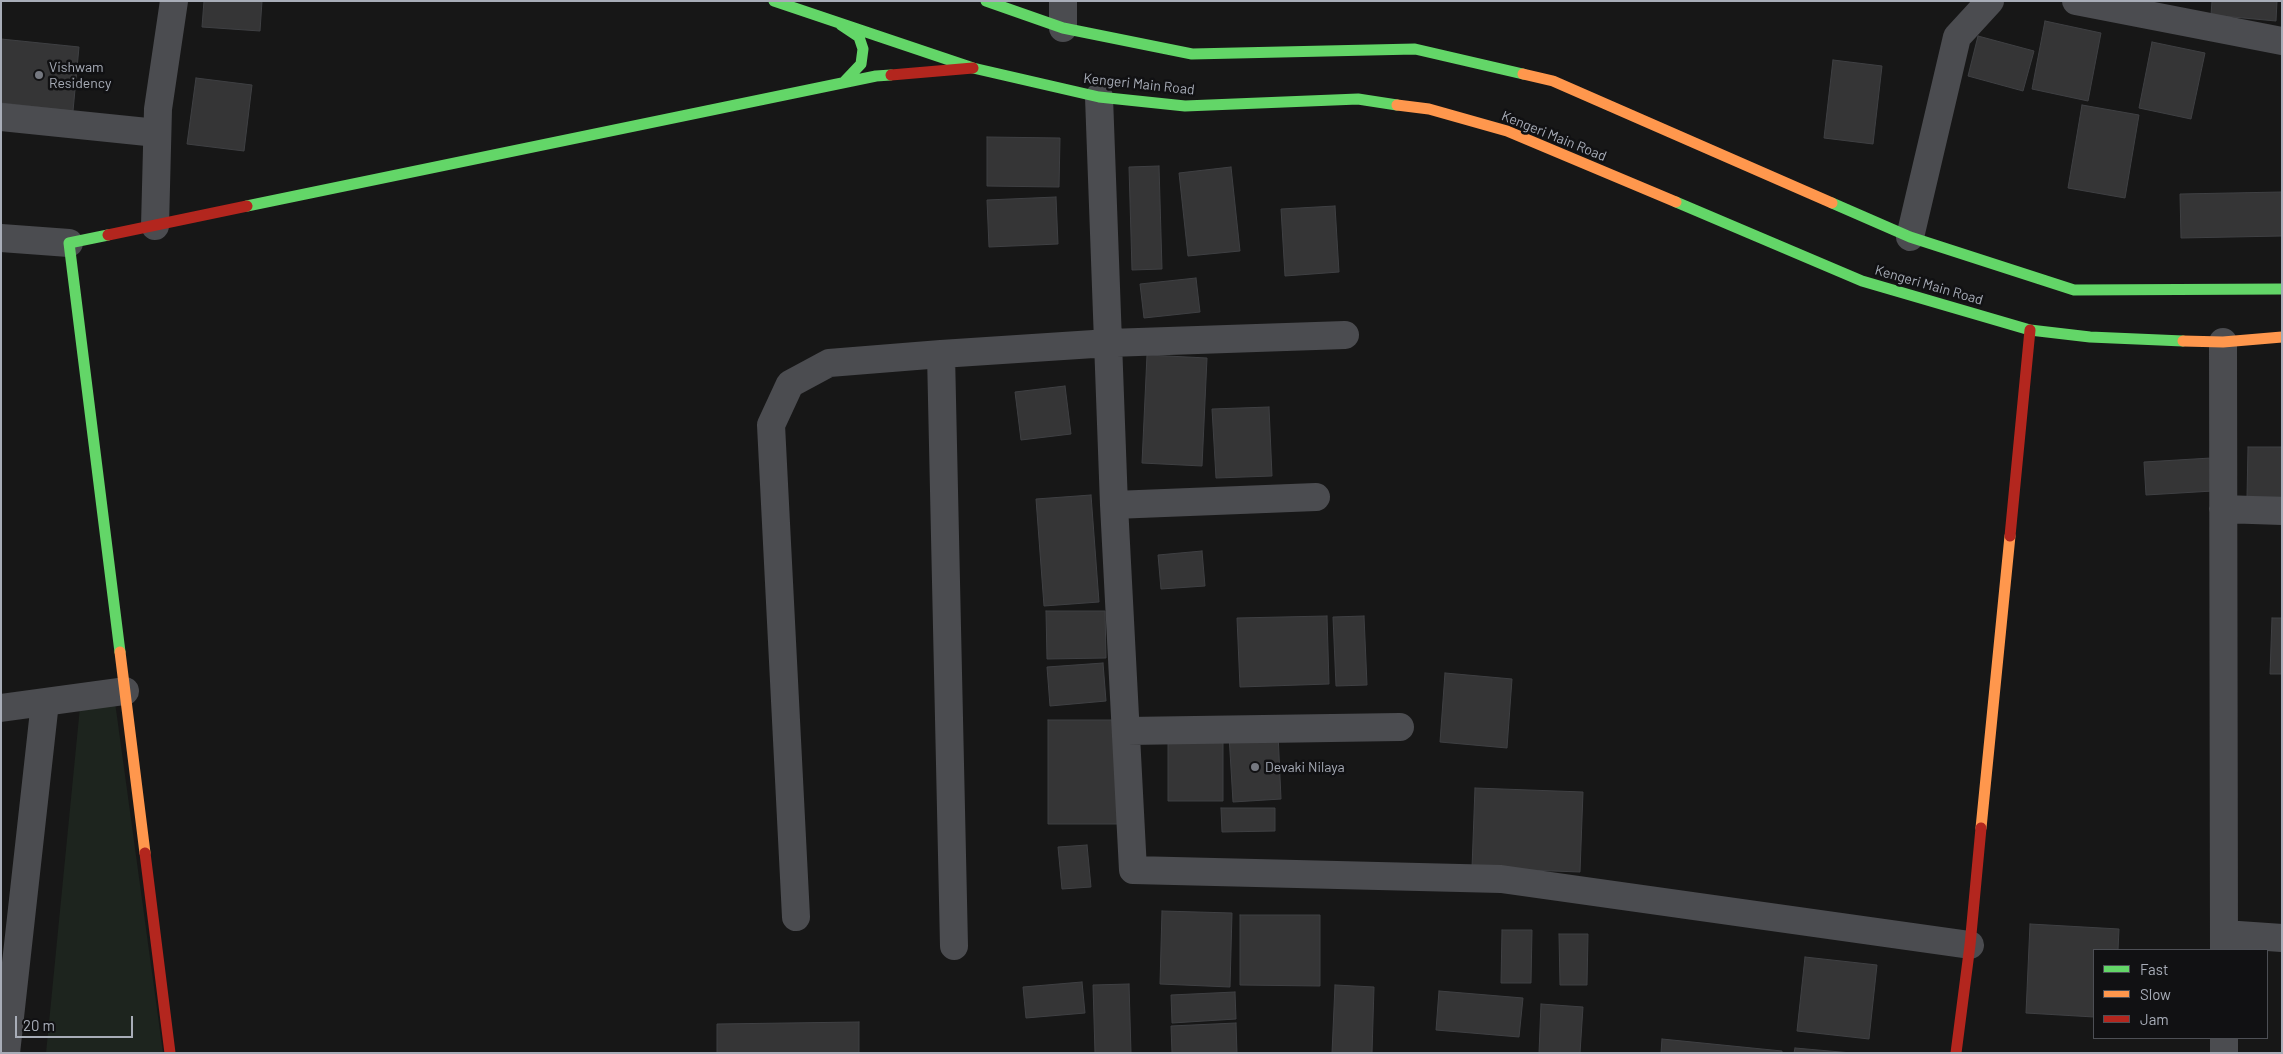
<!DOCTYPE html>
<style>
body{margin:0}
#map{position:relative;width:2283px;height:1054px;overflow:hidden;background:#171717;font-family:Barlow,sans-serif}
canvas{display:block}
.frame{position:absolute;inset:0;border:2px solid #a8adb8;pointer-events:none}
.legend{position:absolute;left:2093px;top:949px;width:175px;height:90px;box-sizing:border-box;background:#111113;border:1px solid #4d4f55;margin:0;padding:6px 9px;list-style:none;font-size:15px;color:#a8adb8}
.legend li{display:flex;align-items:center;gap:10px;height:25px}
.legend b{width:25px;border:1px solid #4d4f55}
.scale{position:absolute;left:15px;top:1016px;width:118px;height:22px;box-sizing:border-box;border:2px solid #a8adb8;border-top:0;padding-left:6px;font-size:15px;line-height:18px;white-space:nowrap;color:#a8adb8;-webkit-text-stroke:4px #111113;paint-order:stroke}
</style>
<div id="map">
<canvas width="2283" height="1054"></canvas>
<div class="frame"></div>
<ul class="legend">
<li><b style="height:6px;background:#63d668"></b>Fast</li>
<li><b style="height:6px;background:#ff974d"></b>Slow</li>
<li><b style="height:6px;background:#b3261e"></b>Jam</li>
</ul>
<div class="scale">20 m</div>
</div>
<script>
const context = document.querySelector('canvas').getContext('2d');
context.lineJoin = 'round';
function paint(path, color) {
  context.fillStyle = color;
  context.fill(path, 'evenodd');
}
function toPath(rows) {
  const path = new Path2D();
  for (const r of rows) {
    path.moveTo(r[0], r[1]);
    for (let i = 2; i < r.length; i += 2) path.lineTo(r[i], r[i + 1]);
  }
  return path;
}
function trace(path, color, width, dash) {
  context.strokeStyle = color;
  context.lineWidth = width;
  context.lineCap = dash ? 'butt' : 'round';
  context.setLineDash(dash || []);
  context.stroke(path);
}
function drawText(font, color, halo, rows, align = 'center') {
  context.font = font + ' Barlow,sans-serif';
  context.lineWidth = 5;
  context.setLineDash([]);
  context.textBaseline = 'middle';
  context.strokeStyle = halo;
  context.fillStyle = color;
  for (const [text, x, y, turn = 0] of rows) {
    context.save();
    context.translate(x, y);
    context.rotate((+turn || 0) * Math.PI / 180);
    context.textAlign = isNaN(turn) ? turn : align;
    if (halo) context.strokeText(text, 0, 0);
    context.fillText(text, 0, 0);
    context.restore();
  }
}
paint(toPath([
 [115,702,163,1053,46,1053,80,707]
]), '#1d241e');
const building = toPath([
 [204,1,262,1,260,31,202,27,204,1],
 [2212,1,2277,1,2276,21,2211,15,2212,1],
 [2045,21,2101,33,2088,101,2032,89,2045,21],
 [1978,36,2034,51,2023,91,1968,76,1978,36],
 [1,39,79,47,73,111,1,103,1,39],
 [2152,42,2205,53,2191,119,2139,108,2152,42],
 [1833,60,1882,66,1873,144,1824,138,1833,60],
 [196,78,252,85,244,151,187,144,196,78],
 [2082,105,2139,115,2125,198,2068,188,2082,105],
 [987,137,1060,138,1059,187,987,186,987,137],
 [1159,166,1162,269,1132,270,1129,167,1159,166],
 [1231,167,1240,251,1188,256,1179,173,1231,167],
 [2282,192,2282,236,2181,238,2180,194,2282,192],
 [1056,197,1058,244,989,247,987,200,1056,197],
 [1335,206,1339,272,1285,276,1281,209,1335,206],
 [1196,278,1200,312,1144,318,1140,284,1196,278],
 [1147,355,1207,358,1202,466,1142,463,1147,355],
 [1065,386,1071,434,1021,440,1015,392,1065,386],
 [1269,407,1272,476,1216,478,1212,409,1269,407],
 [2248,447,2282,447,2282,497,2247,497,2248,447],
 [2211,458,2213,491,2146,495,2144,462,2211,458],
 [1091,495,1099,602,1044,606,1036,499,1091,495],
 [1202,551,1205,586,1161,589,1158,555,1202,551],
 [1046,611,1105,611,1106,658,1047,659,1046,611],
 [1327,616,1329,684,1240,687,1237,618,1327,616],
 [1364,616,1367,685,1336,686,1333,617,1364,616],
 [2272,618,2282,618,2282,674,2270,674,2272,618],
 [1103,663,1106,701,1050,706,1047,667,1103,663],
 [1445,673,1512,679,1507,748,1440,742,1445,673],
 [1048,720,1121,720,1121,824,1048,824,1048,720],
 [1168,730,1223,730,1223,801,1168,801,1168,730],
 [1278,733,1281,799,1233,802,1229,735,1278,733],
 [1475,788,1583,792,1580,872,1472,868,1475,788],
 [1221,808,1275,808,1275,831,1222,832,1221,808],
 [1087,845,1091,887,1062,889,1058,847,1087,845],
 [1162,911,1232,913,1230,987,1160,984,1162,911],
 [1240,915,1320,915,1320,986,1240,985,1240,915],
 [2030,924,2119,929,2118,950,2094,950,2094,1017,2026,1013,2030,924],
 [1502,930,1532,930,1531,983,1501,983,1502,930],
 [1559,934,1588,934,1587,985,1560,985,1559,934],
 [1805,957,1877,965,1869,1039,1797,1031,1805,957],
 [1082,982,1085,1013,1026,1018,1023,987,1082,982],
 [1129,984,1131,1053,1095,1053,1093,985,1129,984],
 [1335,985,1374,987,1372,1053,1332,1053,1335,985],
 [1439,991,1523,998,1519,1037,1436,1030,1439,991],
 [1235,992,1236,1019,1172,1023,1171,995,1235,992],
 [1541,1004,1583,1007,1580,1053,1539,1053,1541,1004],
 [859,1022,859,1053,717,1053,717,1024,859,1022],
 [1236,1023,1237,1053,1172,1053,1171,1026,1236,1023],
 [1662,1039,1782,1051,1782,1053,1661,1053,1662,1039],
 [1795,1048,1852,1053,1794,1053,1795,1048]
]);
paint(building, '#353536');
trace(building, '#3f4043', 1);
trace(toPath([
 [1063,1,1063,28],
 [2076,1,2282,41],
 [1099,97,1114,505,1133,870,1501,879,1970,945],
 [1,117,157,133],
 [155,226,158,109,174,1],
 [1910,237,1957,37,1990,1],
 [1,238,69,243],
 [2223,342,2224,950],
 [1114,505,1316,497],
 [2223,509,2282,511],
 [1,708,125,691],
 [1127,731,1400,727],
 [796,917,771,425,790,384,829,363,941,354],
 [2224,934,2282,938],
 [954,946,941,354,1109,343,1345,335],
 [2224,1038,2224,1053],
 [6,1053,45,702]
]), '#4b4c50', 28);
trace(toPath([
 [774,1,973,68,1099,97,1185,106,1358,99,1397,105],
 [986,1,1063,28,1192,54,1415,49,1523,74],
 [841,25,859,37,863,49,861,64,843,83],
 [1676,202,1862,281,2030,330,2090,337,2183,341],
 [1832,203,1910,237,2074,290,2282,289],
 [247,206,876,76,891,75],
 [108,235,69,243,120,652]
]), '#63d668', 11);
trace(toPath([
 [1523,74,1553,81,1832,203],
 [1397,105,1429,109,1507,131,1676,202],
 [2183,341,2223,342,2282,337],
 [120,652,145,853],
 [1981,828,2010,536]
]), '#ff974d', 11);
trace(toPath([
 [891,75,973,68],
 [108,235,247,206],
 [2010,536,2030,330],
 [145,853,170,1053],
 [1956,1053,1970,945,1981,828]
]), '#b3261e', 11);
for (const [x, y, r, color] of [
 [39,75,5,"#757880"],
 [1255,767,5,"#757880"]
]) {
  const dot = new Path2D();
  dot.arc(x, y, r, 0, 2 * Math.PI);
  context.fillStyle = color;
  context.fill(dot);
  trace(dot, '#111113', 2);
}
drawText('14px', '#a8adb8', '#111113', [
 ["Vishwam",49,67],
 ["Residency",49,83],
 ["Devaki Nilaya",1265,767]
], 'left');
drawText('14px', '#a8adb8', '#111113', [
 ["Kengeri Main Road",1139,84,6],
 ["Kengeri Main Road",1554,136,22],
 ["Kengeri Main Road",1929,285,16]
]);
</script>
